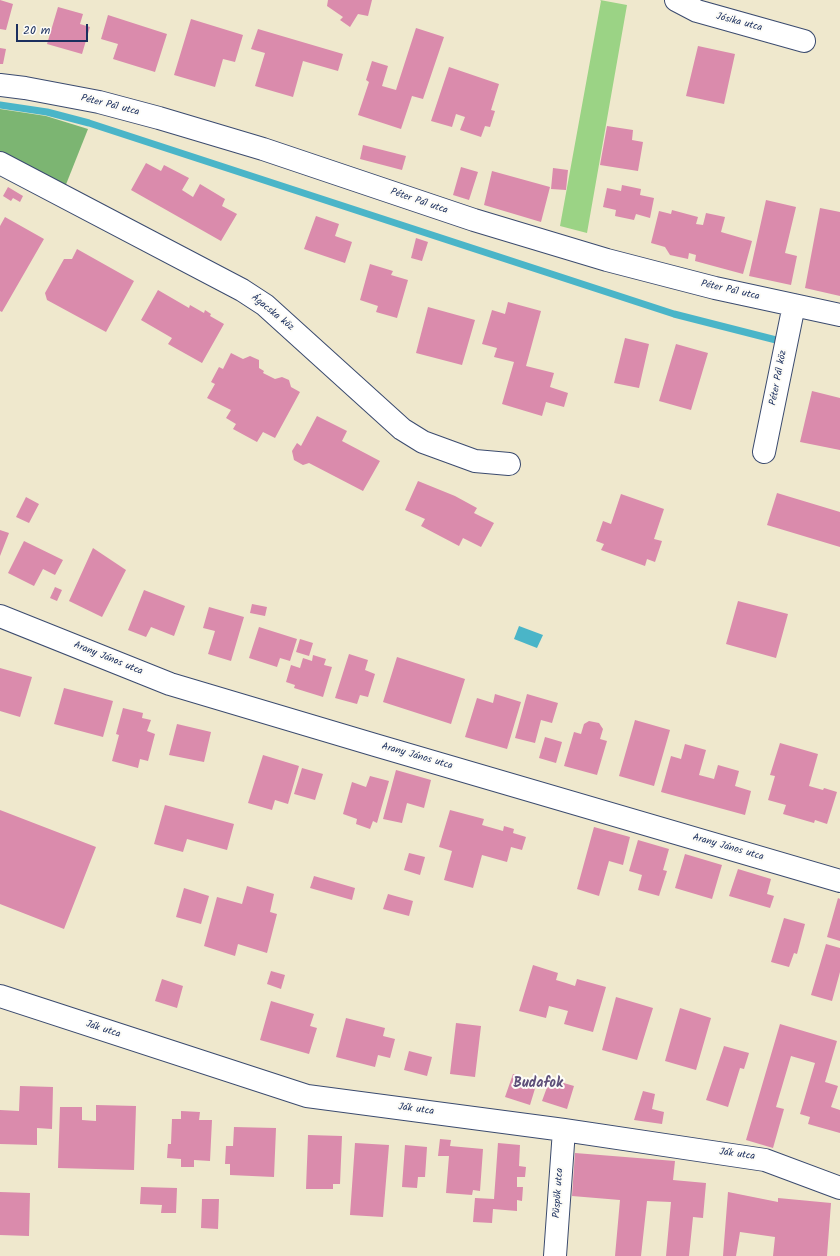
<!DOCTYPE html>
<html>
<head>
<meta charset="utf-8">
<style>
	body { margin:0 }
	#map { position:relative; width:840px; height:1256px; overflow:hidden; background:#efe8cd; font-family:Kalam,sans-serif }
	canvas { display:block }
	.scale { position:absolute; left:16px; top:24px; width:72px; height:18px; box-sizing:border-box; border:2px solid #1b2f5e; border-top:0; padding-left:5px; font-size:12px; line-height:14px; white-space:nowrap; color:#1b2f5e; -webkit-text-stroke:3px #fdfcf7; paint-order:stroke }
</style>
</head>
<body>
<div id="map">
<canvas width="840" height="1256"></canvas>
<div class="scale">20 m</div>
</div>
<script>
const ctx = document.querySelector('canvas').getContext('2d');
ctx.lineJoin = 'round';
function fillPath(path, color) {
  ctx.fillStyle = color;
  ctx.fill(path, 'evenodd');
}
function toPath(rows) {
  const path = new Path2D();
  for (const r of rows) {
    path.moveTo(r[0], r[1]);
    for (let i = 2; i < r.length; i += 2) path.lineTo(r[i], r[i + 1]);
  }
  return path;
}
function stroke(path, color, width, dash) {
  ctx.strokeStyle = color;
  ctx.lineWidth = width;
  ctx.lineCap = dash ? 'butt' : 'round';
  ctx.setLineDash(dash || []);
  ctx.stroke(path);
}
function label(font, color, halo, rows, align = 'center') {
  ctx.font = font + ' Kalam,sans-serif';
  ctx.lineWidth = 4;
  ctx.setLineDash([]);
  ctx.textBaseline = 'middle';
  ctx.strokeStyle = halo;
  ctx.fillStyle = color;
  for (const [text, x, y, turn = 0] of rows) {
    ctx.save();
    ctx.translate(x, y);
    ctx.rotate((+turn || 0) * Math.PI / 180);
    ctx.textAlign = isNaN(turn) ? turn : align;
    if (halo) ctx.strokeText(text, 0, 0);
    ctx.fillText(text, 0, 0);
    ctx.restore();
  }
}
fillPath(toPath([
	[600,0,627,5,587,233,560,226,601,1]
]), '#9bd385');
fillPath(toPath([
	[0,109,46,116,88,129,65,187,0,152]
]), '#7cb572');
fillPath(toPath([
	[519,626,543,635,537,648,514,639]
]), '#4ab5c8');
stroke(toPath([
	[0,105,47,112,89,123,674,314,780,341]
]), '#4ab5c8', 7);
fillPath(toPath([
	[0,0,13,4,6,30,0,29],
	[328,0,372,0,368,16,358,14,350,27,340,20,343,17,327,6],
	[58,7,83,14,80,24,90,27,82,54,47,44],
	[108,15,167,34,155,72,113,59,118,44,101,39],
	[191,19,243,35,235,62,223,59,215,87,174,75],
	[416,28,444,37,423,99,412,96,401,129,358,115,369,82,366,80,372,61,388,66,382,86,396,90],
	[258,29,343,54,338,71,303,61,293,97,255,86,265,53,251,49],
	[698,46,735,54,724,104,686,96],
	[0,48,6,49,3,64,0,64],
	[449,67,499,84,491,110,495,111,490,127,485,126,481,137,460,130,465,117,456,114,452,127,431,121],
	[607,126,633,130,632,140,643,142,638,171,600,165],
	[363,145,406,156,402,170,360,159],
	[146,163,161,171,164,165,189,178,182,190,193,197,200,184,225,199,222,206,237,214,221,241,131,190],
	[461,167,478,172,469,200,453,195],
	[553,168,568,170,566,190,551,189],
	[492,171,550,187,541,222,484,205],
	[622,185,641,189,640,195,654,198,650,218,636,214,634,220,615,216,616,210,603,207,607,188,621,191],
	[8,187,23,196,20,202,13,198,11,201,3,196],
	[766,200,796,207,785,253,797,256,791,285,749,276],
	[820,208,840,212,840,296,805,288],
	[672,210,698,217,696,224,703,225,706,213,725,217,721,232,752,241,743,274,695,261,696,255,689,253,688,259,670,255,665,247,651,243,659,211,671,214],
	[316,216,339,224,335,236,352,242,345,263,304,249],
	[5,217,44,239,2,312,0,311,0,226],
	[416,238,428,242,422,261,411,258],
	[77,249,134,281,106,332,47,300,45,293,64,259,72,259],
	[370,264,393,271,391,275,408,280,397,318,376,312,378,306,360,300],
	[158,290,189,308,190,305,204,313,205,310,211,314,210,316,224,324,202,363,168,344,172,338,141,320],
	[508,302,541,311,526,366,554,373,550,387,568,393,564,407,546,402,542,416,502,404,514,362,494,357,497,348,482,344,492,310,505,314],
	[428,307,475,320,462,365,416,353],
	[625,338,649,344,639,388,614,383],
	[676,344,708,353,691,410,659,401],
	[231,353,243,359,250,356,259,360,259,368,264,371,263,373,275,379,282,377,289,380,291,387,300,392,275,438,263,432,257,442,233,429,236,424,226,418,231,410,207,398,215,384,211,382,219,367,223,369],
	[812,391,840,398,840,450,800,442],
	[317,416,347,431,342,441,380,461,363,491,309,463,303,465,294,460,292,451,297,443,301,446],
	[418,481,455,496,477,508,474,513,494,523,481,547,463,538,459,546,421,526,425,519,405,510],
	[777,493,840,512,840,547,767,525],
	[621,494,664,509,654,539,662,541,655,562,647,559,645,566,601,550,604,544,596,541,603,521,611,524],
	[26,497,39,504,29,523,16,517],
	[0,530,9,533,0,556],
	[24,541,63,560,55,575,43,569,34,586,8,573],
	[93,548,126,570,102,617,69,601],
	[55,587,62,590,57,601,50,598],
	[144,590,185,606,174,636,151,627,146,637,128,630],
	[738,601,788,614,776,658,726,644],
	[252,604,267,607,265,616,250,613],
	[209,607,244,617,231,661,208,654,215,631,203,628],
	[259,627,297,639,290,661,280,658,277,667,249,658],
	[300,639,313,643,309,656,296,652],
	[349,654,368,660,365,670,375,674,368,697,360,695,357,704,335,698],
	[313,655,326,659,324,665,332,667,323,697,294,688,295,685,286,682,291,665,300,668,303,658,312,661],
	[397,657,465,679,451,724,383,702],
	[0,668,32,677,20,717,0,711],
	[64,688,113,701,103,737,54,724],
	[495,694,521,702,507,749,465,737,477,698,493,703],
	[527,694,558,703,552,723,541,720,535,743,515,738],
	[123,708,143,713,142,718,151,720,147,731,155,734,148,761,140,759,138,768,112,761,119,735,116,734],
	[635,720,670,730,654,786,619,776],
	[589,721,599,723,603,729,600,739,607,741,597,775,564,766,574,732,581,734,584,724],
	[177,724,211,732,204,762,169,755],
	[545,737,562,742,556,763,539,758],
	[780,743,818,754,809,786,823,790,824,788,837,792,827,824,815,820,814,823,783,814,786,805,768,800,775,776,770,775],
	[685,744,706,750,699,775,714,779,718,765,739,771,735,786,751,791,745,815,661,792,671,756,681,759],
	[263,755,299,766,288,804,275,800,272,810,248,803],
	[302,768,323,774,315,800,294,794],
	[396,770,431,780,424,808,407,803,402,823,383,819],
	[370,776,389,781,377,823,373,821,370,829,356,824,357,819,343,814,352,782,366,787],
	[165,805,234,824,227,850,187,839,183,852,154,844],
	[0,810,96,847,64,929,0,904],
	[450,810,484,819,482,825,503,831,504,826,514,829,513,833,526,837,522,850,511,847,507,862,482,855,473,888,444,880,452,851,439,847],
	[594,827,630,837,623,865,609,861,599,896,577,889],
	[638,840,669,849,663,870,667,871,659,896,638,890,642,875,629,871],
	[409,853,425,857,420,875,404,870],
	[685,854,722,865,712,899,675,888],
	[738,869,771,879,767,894,774,896,770,908,729,896],
	[314,876,355,888,352,900,310,888],
	[247,886,274,894,270,912,277,914,267,953,238,944,235,956,204,946,217,897,242,904],
	[184,888,209,896,201,924,176,917],
	[388,894,413,901,409,916,383,909],
	[838,898,840,899,840,941,827,937],
	[784,918,805,924,797,954,794,953,789,967,771,962],
	[826,944,840,948,840,972,832,1001,811,995],
	[533,965,558,973,556,980,566,983,575,986,577,979,606,987,593,1032,564,1024,568,1011,549,1006,546,1018,519,1011],
	[271,971,285,975,281,989,267,984],
	[162,979,183,986,177,1008,155,1001],
	[616,997,653,1008,637,1060,602,1050],
	[271,1001,314,1014,310,1026,317,1028,309,1054,260,1040],
	[680,1008,711,1018,696,1070,665,1061],
	[346,1018,385,1028,383,1036,395,1039,390,1058,378,1055,375,1067,336,1057],
	[456,1023,481,1026,475,1077,450,1074],
	[780,1024,837,1041,825,1082,838,1086,831,1107,840,1110,840,1133,808,1124,810,1117,800,1114,815,1063,791,1056,776,1107,784,1109,773,1148,746,1140],
	[724,1046,749,1053,744,1069,740,1068,728,1107,706,1100],
	[409,1051,432,1057,427,1076,404,1070],
	[513,1074,537,1082,530,1105,505,1097],
	[550,1079,574,1086,567,1109,542,1101],
	[20,1086,53,1087,52,1129,37,1128,37,1145,0,1144,0,1110,19,1111],
	[643,1091,655,1094,652,1109,664,1112,662,1124,634,1120],
	[96,1105,136,1106,134,1170,58,1168,60,1107,82,1107,82,1120,96,1121],
	[181,1111,200,1112,199,1120,212,1120,210,1161,194,1160,194,1167,181,1167,181,1159,167,1158,168,1144,171,1144,172,1119,181,1119],
	[234,1127,276,1128,274,1177,230,1175,230,1164,225,1164,226,1146,233,1146],
	[308,1135,342,1136,340,1184,333,1184,333,1189,306,1189],
	[440,1139,451,1140,450,1146,483,1149,480,1191,473,1190,472,1195,446,1193,449,1156,438,1156],
	[355,1143,389,1145,383,1217,350,1215],
	[498,1143,520,1145,519,1166,526,1167,525,1177,517,1177,517,1187,523,1187,522,1201,517,1200,517,1211,493,1209,492,1223,473,1222,475,1198,494,1199],
	[405,1145,427,1147,425,1177,418,1177,417,1188,402,1187],
	[575,1153,675,1161,673,1180,706,1183,703,1218,693,1217,689,1256,666,1256,671,1202,647,1201,641,1256,615,1256,620,1200,572,1196],
	[141,1187,177,1188,176,1213,161,1213,162,1205,140,1204],
	[0,1192,30,1193,29,1236,0,1235],
	[728,1192,778,1202,778,1198,831,1203,827,1256,773,1256,775,1237,740,1232,736,1256,723,1256],
	[202,1199,219,1199,218,1229,201,1228]
]), '#da8bac');
const minor = toPath([
	[676,0,697,11,804,41],
	[0,85,25,88,99,102,159,118,263,149,474,220,607,260,715,288,840,315],
	[0,163,242,290,265,305,402,429,423,442,475,461,509,464],
	[764,452,794,305],
	[0,616,170,684,375,745,840,881],
	[0,996,307,1096,564,1130,765,1160,840,1188],
	[555,1256,564,1130]
]);
stroke(minor, '#3b4b6f', 24);
stroke(minor, '#fff', 22);
label('10px', '#1b2f5e', '#fdfcf7', [
	["Jósika utca",739,23,15],
	["Péter Pál utca",110,106,14],
	["Péter Pál utca",419,202,19],
	["Péter Pál utca",730,291,13],
	["Ágacska köz",272,313,39],
	["Péter Pál köz",779,378,-79],
	["Arany János utca",108,659,22],
	["Arany János utca",417,757,16],
	["Arany János utca",728,848,16],
	["Ják utca",103,1030,18],
	["Ják utca",416,1110,8],
	["Ják utca",737,1155,8],
	["Püspök utca",559,1193,-86]
]);
label('bold 14px', '#5e4f79', '#fdfcf7', [
	["Budafok",538,1085]
]);
</script>
</body>
</html>
